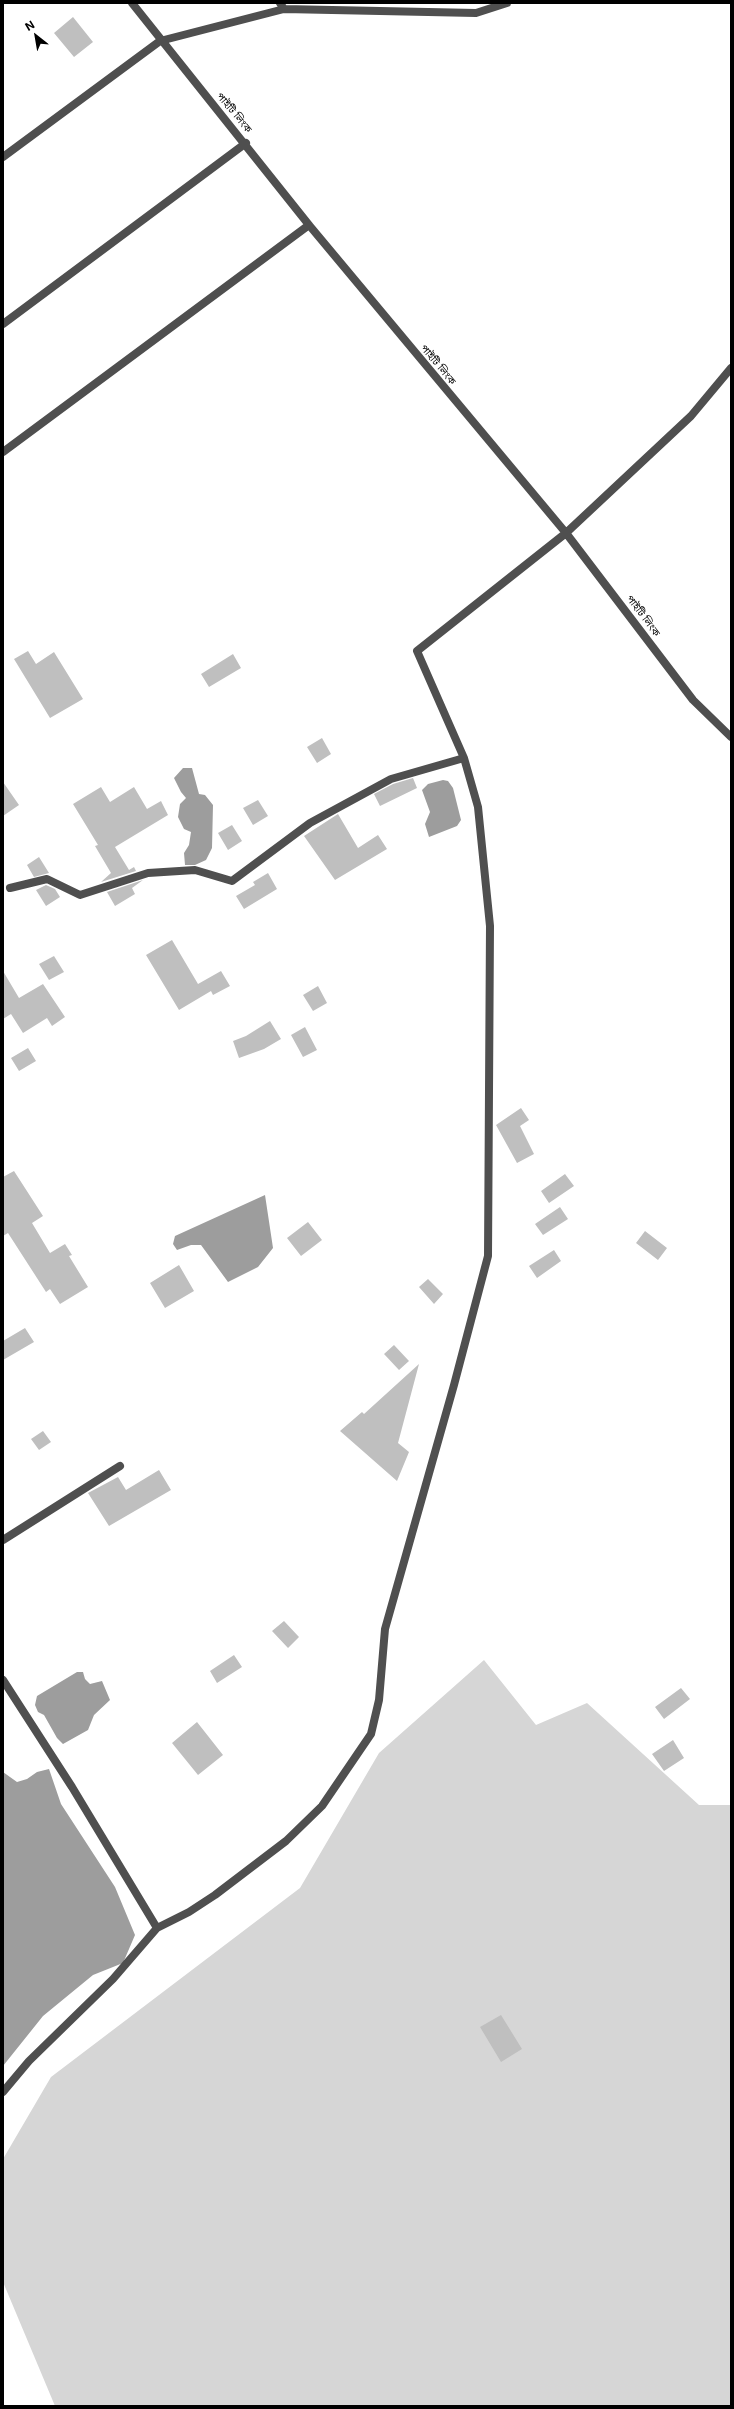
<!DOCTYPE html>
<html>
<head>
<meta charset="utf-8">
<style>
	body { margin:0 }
	#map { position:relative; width:734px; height:2409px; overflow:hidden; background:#fff; font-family:Inter,sans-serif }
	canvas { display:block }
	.frame { position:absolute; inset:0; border:4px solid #000; pointer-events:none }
	.north { position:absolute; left:16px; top:16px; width:40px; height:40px; -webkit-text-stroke:3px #fff; paint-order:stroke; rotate:329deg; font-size:11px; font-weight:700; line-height:16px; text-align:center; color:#000 }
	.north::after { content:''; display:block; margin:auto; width:14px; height:18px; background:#000; clip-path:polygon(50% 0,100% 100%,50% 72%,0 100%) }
</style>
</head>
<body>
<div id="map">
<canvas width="734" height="2409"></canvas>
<div class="frame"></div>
<div class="north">N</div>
</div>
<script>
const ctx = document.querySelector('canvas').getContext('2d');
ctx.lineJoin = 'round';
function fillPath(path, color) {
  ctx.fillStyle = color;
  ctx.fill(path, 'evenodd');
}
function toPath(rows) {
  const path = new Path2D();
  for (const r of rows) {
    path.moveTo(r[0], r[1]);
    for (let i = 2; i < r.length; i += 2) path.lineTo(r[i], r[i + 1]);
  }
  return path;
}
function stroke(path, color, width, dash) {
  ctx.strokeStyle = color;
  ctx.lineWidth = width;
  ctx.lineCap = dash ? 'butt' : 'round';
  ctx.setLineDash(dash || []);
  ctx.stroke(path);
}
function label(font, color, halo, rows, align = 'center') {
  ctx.font = font + ' Inter,"Noto Sans Bengali",sans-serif';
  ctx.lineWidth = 3;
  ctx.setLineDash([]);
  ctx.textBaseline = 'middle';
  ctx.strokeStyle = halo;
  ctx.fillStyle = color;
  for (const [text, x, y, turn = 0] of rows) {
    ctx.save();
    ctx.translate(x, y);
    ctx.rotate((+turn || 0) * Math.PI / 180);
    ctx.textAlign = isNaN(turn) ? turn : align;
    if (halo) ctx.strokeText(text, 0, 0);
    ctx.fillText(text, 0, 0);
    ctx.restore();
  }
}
fillPath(toPath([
	[484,1660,536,1725,587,1703,699,1805,731,1805,731,2406,55,2406,3,2282,3,2159,51,2077,300,1888,379,1753]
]), '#d6d6d6');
fillPath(toPath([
	[183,768,192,768,199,794,205,795,213,805,212,848,206,860,195,865,185,865,184,853,189,845,191,832,184,829,178,817,180,804,186,798,181,792,174,778],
	[443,780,448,781,453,788,461,820,457,826,429,837,425,824,430,812,422,790,428,784],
	[265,1195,273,1248,258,1267,228,1282,201,1245,191,1245,177,1250,173,1244,175,1236],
	[77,1672,83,1672,85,1679,90,1684,102,1681,110,1700,94,1715,88,1730,63,1744,57,1738,44,1715,38,1712,35,1705,37,1696],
	[49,1769,61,1804,115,1887,135,1935,123,1963,93,1975,43,2016,3,2066,3,1772,17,1782,27,1779,37,1772]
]), '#9d9d9d');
fillPath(toPath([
	[73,17,93,42,74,57,54,33],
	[28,651,36,664,54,652,83,699,50,718,14,659],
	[233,654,241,668,209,687,201,674],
	[322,738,331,754,317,763,307,747],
	[413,778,417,788,380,806,374,794,393,784],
	[3,782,19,805,3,816],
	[101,787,110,802,134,787,147,809,161,801,168,815,115,847,129,870,134,867,136,871,101,882,111,873,95,846,98,845,73,804],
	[258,800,268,816,253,825,243,808],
	[338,814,358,848,378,835,387,849,335,880,304,836],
	[232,825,242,841,228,850,218,833],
	[39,857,49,873,34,877,27,865],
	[268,873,277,889,244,909,236,896,255,885,253,882],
	[143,880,132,888,135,894,115,906,107,892],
	[46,885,55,889,60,897,46,906,36,890],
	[172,940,198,984,221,971,230,986,213,995,211,991,179,1010,146,955],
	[54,956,64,972,49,980,39,964],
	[3,971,19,998,43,984,65,1017,52,1026,47,1018,23,1033,11,1014,3,1019],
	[318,986,327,1003,313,1011,303,995],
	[270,1021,281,1039,264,1049,239,1058,233,1041,246,1036],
	[305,1027,317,1050,303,1057,291,1035],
	[28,1048,36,1061,19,1071,11,1058],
	[521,1108,529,1120,520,1126,534,1154,517,1163,496,1125],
	[14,1171,43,1216,32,1223,50,1253,65,1244,72,1255,69,1256,88,1287,60,1304,50,1289,46,1292,8,1233,3,1236,3,1177],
	[565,1174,574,1186,549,1203,541,1191],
	[560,1207,568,1219,543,1235,535,1224],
	[308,1222,322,1240,301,1256,287,1238],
	[645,1231,667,1248,658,1260,636,1243],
	[554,1250,561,1261,537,1278,529,1266],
	[179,1265,194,1291,165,1308,150,1283],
	[428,1279,443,1294,434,1304,419,1287],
	[25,1328,34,1342,3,1360,3,1341],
	[394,1345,409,1361,399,1370,384,1354],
	[419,1364,398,1443,409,1452,397,1481,340,1431,362,1412,364,1414],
	[43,1431,51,1442,39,1450,31,1439],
	[159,1470,171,1490,109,1526,88,1493,118,1477,126,1490],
	[284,1621,299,1637,288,1648,272,1631],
	[234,1655,242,1667,217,1683,210,1671],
	[681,1688,690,1699,664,1719,655,1707],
	[197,1722,223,1755,198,1775,172,1743],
	[673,1740,684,1758,664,1771,652,1754],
	[501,2015,522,2049,501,2062,480,2027]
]), '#bfbfbf');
stroke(toPath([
	[132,3,309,225,566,533,693,700,731,737],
	[280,3,284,9,476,13,507,3],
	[3,157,160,41,284,9],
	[3,324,246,143],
	[3,452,309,225],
	[10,888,47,879,80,895,148,873,195,870,232,881,310,823,391,779,464,758],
	[3,1540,120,1466],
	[3,1680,72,1787,157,1928],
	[3,2092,29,2061,113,1979,157,1928,189,1912,215,1895,286,1841,322,1806,371,1734,379,1700,385,1629,454,1385,488,1256,490,926,478,807,464,758,417,651,566,533,691,416,731,368]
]), '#4f4f4f', 8);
label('10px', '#000', '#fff', [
	["পাইটি লিংক",234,113,50],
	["পাইটি লিংক",438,365,50],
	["পাইটি লিংক",643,616,53]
]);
</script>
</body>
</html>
